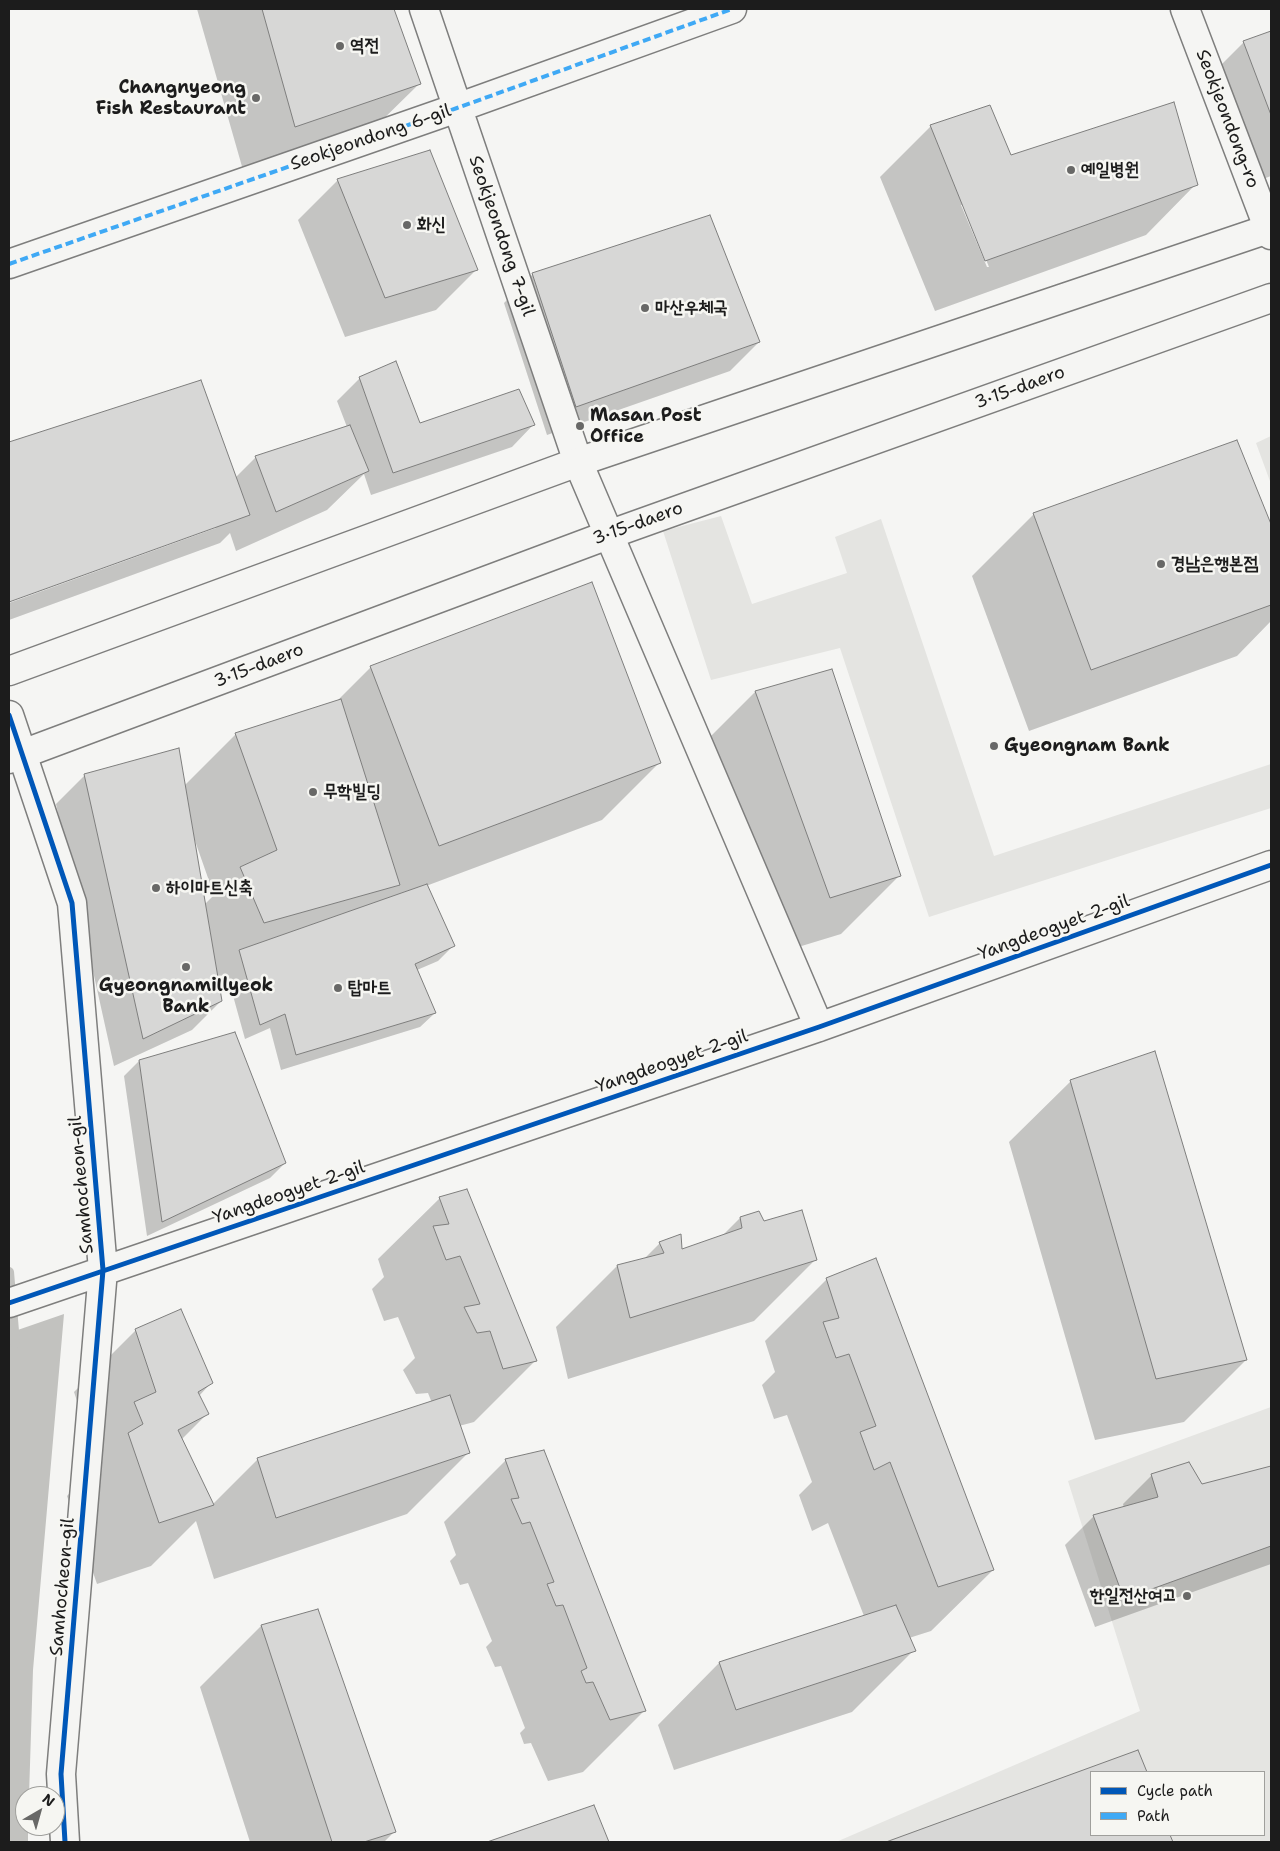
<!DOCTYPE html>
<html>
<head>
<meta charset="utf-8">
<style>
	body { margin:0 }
	#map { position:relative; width:1280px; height:1851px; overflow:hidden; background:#f5f5f3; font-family:"Shantell Sans",sans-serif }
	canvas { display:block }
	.frame { position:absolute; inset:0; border:10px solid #1c1c1c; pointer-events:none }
	.legend { position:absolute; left:1090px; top:1771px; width:175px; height:65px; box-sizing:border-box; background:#f6f6f2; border:1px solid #9f9f9c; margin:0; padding:6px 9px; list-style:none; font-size:15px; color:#1c1c1c }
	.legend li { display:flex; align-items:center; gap:10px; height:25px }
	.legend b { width:25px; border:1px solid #9f9f9c }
	.north { position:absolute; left:15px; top:1786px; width:50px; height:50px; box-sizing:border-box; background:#f6f6f2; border:1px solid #9f9f9c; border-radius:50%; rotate:38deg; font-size:14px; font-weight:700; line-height:20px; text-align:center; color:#1c1c1c }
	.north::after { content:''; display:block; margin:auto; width:18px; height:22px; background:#686867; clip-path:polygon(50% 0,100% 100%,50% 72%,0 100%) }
</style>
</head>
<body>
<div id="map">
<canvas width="1280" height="1851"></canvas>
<div class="frame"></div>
<ul class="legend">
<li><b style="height:6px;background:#0057b8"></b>Cycle path</li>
<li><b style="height:6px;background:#3fa9f5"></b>Path</li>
</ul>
<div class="north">N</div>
</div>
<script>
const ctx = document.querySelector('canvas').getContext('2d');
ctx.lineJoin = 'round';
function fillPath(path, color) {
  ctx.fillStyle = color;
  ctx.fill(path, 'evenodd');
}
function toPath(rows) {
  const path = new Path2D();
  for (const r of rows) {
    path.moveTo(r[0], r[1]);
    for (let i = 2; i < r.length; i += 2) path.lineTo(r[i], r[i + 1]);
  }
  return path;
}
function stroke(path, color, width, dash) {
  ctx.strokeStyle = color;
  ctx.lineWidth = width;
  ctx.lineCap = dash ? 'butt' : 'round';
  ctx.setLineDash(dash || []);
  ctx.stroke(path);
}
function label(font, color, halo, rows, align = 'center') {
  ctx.font = font + ' "Shantell Sans","Poor Story",sans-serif';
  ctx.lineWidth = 5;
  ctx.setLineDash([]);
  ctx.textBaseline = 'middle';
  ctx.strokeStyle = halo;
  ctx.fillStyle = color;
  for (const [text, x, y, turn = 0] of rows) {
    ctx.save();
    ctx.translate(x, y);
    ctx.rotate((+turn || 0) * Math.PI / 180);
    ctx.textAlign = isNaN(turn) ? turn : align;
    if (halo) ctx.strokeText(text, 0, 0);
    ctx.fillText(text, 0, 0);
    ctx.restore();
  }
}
fillPath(toPath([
	[1271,1407,1271,1842,836,1842,1140,1711,1068,1481],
	[1091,1772,1264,1772,1264,1835,1091,1835]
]), '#e5e5e2');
fillPath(toPath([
	[1271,436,1271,484,1256,443],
	[721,516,752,604,847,573,835,537,881,519,994,856,1271,764,1271,808,929,917,840,648,711,680,663,531]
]), '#e4e4e1');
fillPath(toPath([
	[64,1314,33,1670,29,1796,25,1796,25,1826,28,1826,28,1842,9,1842,9,1333]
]), '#c2c2bf');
fillPath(toPath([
	[197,9,393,9,419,84,368,134,245,177],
	[1271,32,1271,176,1244,186,1204,82,1244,42],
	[931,126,1010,157,1196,184,1146,235,935,311,880,177],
	[961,205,964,205,989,267,987,267],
	[338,180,476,270,436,310,345,337,298,220],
	[533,274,759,342,730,371,547,435,504,303],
	[395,363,419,425,534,424,512,447,371,495,364,474,327,510,236,551,230,533,220,543,9,620,9,603,216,528,216,526,9,601,9,443,200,382,235,478,256,457,347,427,337,401,359,379],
	[1237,442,1271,527,1271,621,1237,656,1029,731,972,576,1033,515],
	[371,667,660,762,602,820,426,886,453,946,438,961,417,970,435,1013,420,1027,281,1070,270,1028,245,1039,227,974,217,977,221,1001,192,1030,114,1066,56,804,85,775,184,786,236,734,337,701],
	[194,838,214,895,204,905,193,839],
	[831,671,899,876,841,934,772,955,697,750,755,692],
	[139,1061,285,1163,270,1178,147,1236,124,1076],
	[1071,1081,1246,1360,1184,1422,1095,1440,1009,1142],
	[440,1198,536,1360,474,1422,459,1426,469,1452,407,1514,214,1579,196,1521,151,1566,97,1584,67,1496,80,1482,73,1464,92,1446,74,1392,136,1330,211,1383,199,1396,208,1413,181,1440,212,1505,257,1460,432,1403,428,1393,416,1394,403,1370,415,1358,398,1317,384,1321,372,1289,384,1277,378,1259],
	[740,1218,763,1223,816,1259,754,1321,568,1379,556,1327,617,1266,644,1259,660,1243,681,1250,722,1236],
	[827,1279,993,1570,931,1631,909,1638,914,1650,852,1712,674,1770,658,1725,719,1663,864,1616,828,1523,812,1531,799,1495,812,1482,787,1415,774,1419,762,1385,775,1372,765,1341],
	[506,1460,645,1710,583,1772,548,1781,531,1743,524,1744,520,1733,525,1728,501,1666,495,1667,486,1647,492,1641,468,1583,460,1585,450,1561,456,1555,444,1522],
	[1271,1467,1271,1564,1095,1627,1065,1545,1094,1516,1124,1508,1123,1504,1152,1475,1202,1486],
	[261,1626,394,1832,384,1842,250,1842,200,1687],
	[1137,1752,1145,1772,1091,1772,1091,1835,1169,1835,1172,1842,890,1842],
	[593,1806,608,1842,491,1842]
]), '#0003');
stroke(toPath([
	[9,1272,15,1343]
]), '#c2c2bf', 10);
const building = toPath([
	[262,9,394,9,421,84,295,127,262,9],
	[1271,31,1271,115,1243,41,1271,31],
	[1174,102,1198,185,985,261,930,125,990,105,1011,155,1174,102],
	[430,150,478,270,385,298,337,179,430,150],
	[710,215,760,342,576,407,532,273,710,215],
	[396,361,420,423,519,389,535,425,393,473,359,377,396,361],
	[201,380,250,515,9,602,9,442,201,380],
	[350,425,369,471,276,512,255,456,350,425],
	[1237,440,1271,524,1271,605,1091,670,1033,513,1237,440],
	[592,582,661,763,439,846,370,666,592,582],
	[832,669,901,876,830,898,755,691,832,669],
	[341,699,400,885,264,923,240,867,277,850,235,733,341,699],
	[179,748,222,1001,143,1039,84,774,179,748],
	[427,884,455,946,415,964,436,1013,296,1055,285,1014,260,1025,239,950,427,884],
	[235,1032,286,1163,162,1222,139,1060,235,1032],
	[1155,1051,1247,1360,1156,1379,1070,1080,1155,1051],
	[467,1189,537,1361,503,1369,490,1331,477,1333,464,1307,480,1304,460,1256,446,1260,433,1226,449,1224,439,1197,467,1189],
	[802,1210,817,1260,630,1318,617,1265,664,1253,659,1242,681,1234,682,1249,742,1228,740,1217,759,1211,764,1221,802,1210],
	[876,1258,994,1570,938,1587,890,1462,874,1470,860,1432,876,1426,849,1354,836,1358,823,1322,839,1318,826,1278,876,1258],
	[181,1309,213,1383,198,1392,209,1414,178,1430,214,1505,159,1523,128,1433,143,1424,134,1402,156,1392,135,1329,181,1309],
	[450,1395,470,1453,276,1518,257,1458,450,1395],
	[544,1450,646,1711,610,1720,593,1682,586,1683,581,1671,587,1668,563,1605,556,1606,547,1584,554,1582,530,1522,522,1524,511,1499,519,1498,505,1459,544,1450],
	[1189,1462,1202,1484,1271,1466,1271,1546,1124,1599,1093,1515,1158,1497,1151,1474,1189,1462],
	[896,1605,916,1651,736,1710,719,1662,896,1605],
	[318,1609,396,1832,364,1842,332,1842,261,1625,318,1609],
	[1138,1750,1147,1772,1091,1772,1091,1835,1170,1835,1173,1842,886,1842,1138,1750],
	[594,1805,609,1842,487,1842,594,1805]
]);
fillPath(building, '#d7d7d6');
stroke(building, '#7e7e7d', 1);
const minor = toPath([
	[424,9,578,462,819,1027],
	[1185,9,1271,235],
	[9,264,457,108,732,9],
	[9,715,72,903,103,1270,61,1774,65,1842],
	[9,1303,819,1027,1271,865]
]);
const major = toPath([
	[9,671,578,462,1271,228],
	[9,759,608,535,1271,298]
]);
stroke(minor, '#7e7e7d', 31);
stroke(major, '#7e7e7d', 31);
stroke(minor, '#f5f5f3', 28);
stroke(major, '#f5f5f3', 28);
stroke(toPath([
	[9,264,457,108,732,9]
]), '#3fa9f5', 4, [8, 4]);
stroke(toPath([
	[9,715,72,903,103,1270,61,1774,65,1842],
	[9,1303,819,1027,1271,865]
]), '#0057b8', 5);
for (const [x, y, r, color] of [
	[340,46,5,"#686867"],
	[256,98,5,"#686867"],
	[1071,170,5,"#686867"],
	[407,225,5,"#686867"],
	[645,308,5,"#686867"],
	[580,426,5,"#686867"],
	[1161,564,5,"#686867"],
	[994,746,5,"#686867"],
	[313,792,5,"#686867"],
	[156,888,5,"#686867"],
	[186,967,5,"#686867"],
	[338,988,5,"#686867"],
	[1187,1596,5,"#686867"]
]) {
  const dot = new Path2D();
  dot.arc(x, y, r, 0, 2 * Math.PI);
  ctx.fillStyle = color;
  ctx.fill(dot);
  stroke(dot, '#f6f6f2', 2);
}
label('bold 18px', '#1c1c1c', '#f6f6f2', [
	["역전",350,46],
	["Changnyeong",246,88,"right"],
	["Fish Restaurant",246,109,"right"],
	["예일병원",1081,170],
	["화신",417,225],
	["마산우체국",655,308],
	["Masan Post",590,416],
	["Office",590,437],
	["경남은행본점",1171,564],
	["Gyeongnam Bank",1004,746],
	["무학빌딩",323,792],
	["하이마트신축",166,888],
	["Gyeongnamillyeok",186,986,"center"],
	["Bank",186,1007,"center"],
	["탑마트",348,988],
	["한일전산여고",1177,1596,"right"]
], 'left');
label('18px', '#1c1c1c', '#f6f6f2', [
	["Seokjeondong-ro",1227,119,69],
	["Seokjeondong 6-gil",371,138,-19],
	["Seokjeondong 7-gil",501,236,71],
	["3·15-daero",1020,388,-20],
	["3·15-daero",638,524,-20],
	["3·15-daero",259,666,-21],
	["Yangdeogyet 2-gil",1054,928,-20],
	["Yangdeogyet 2-gil",672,1062,-19],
	["Samhocheon-gil",82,1185,-95],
	["Yangdeogyet 2-gil",289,1193,-19],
	["Samhocheon-gil",63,1587,-85]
]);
</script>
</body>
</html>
